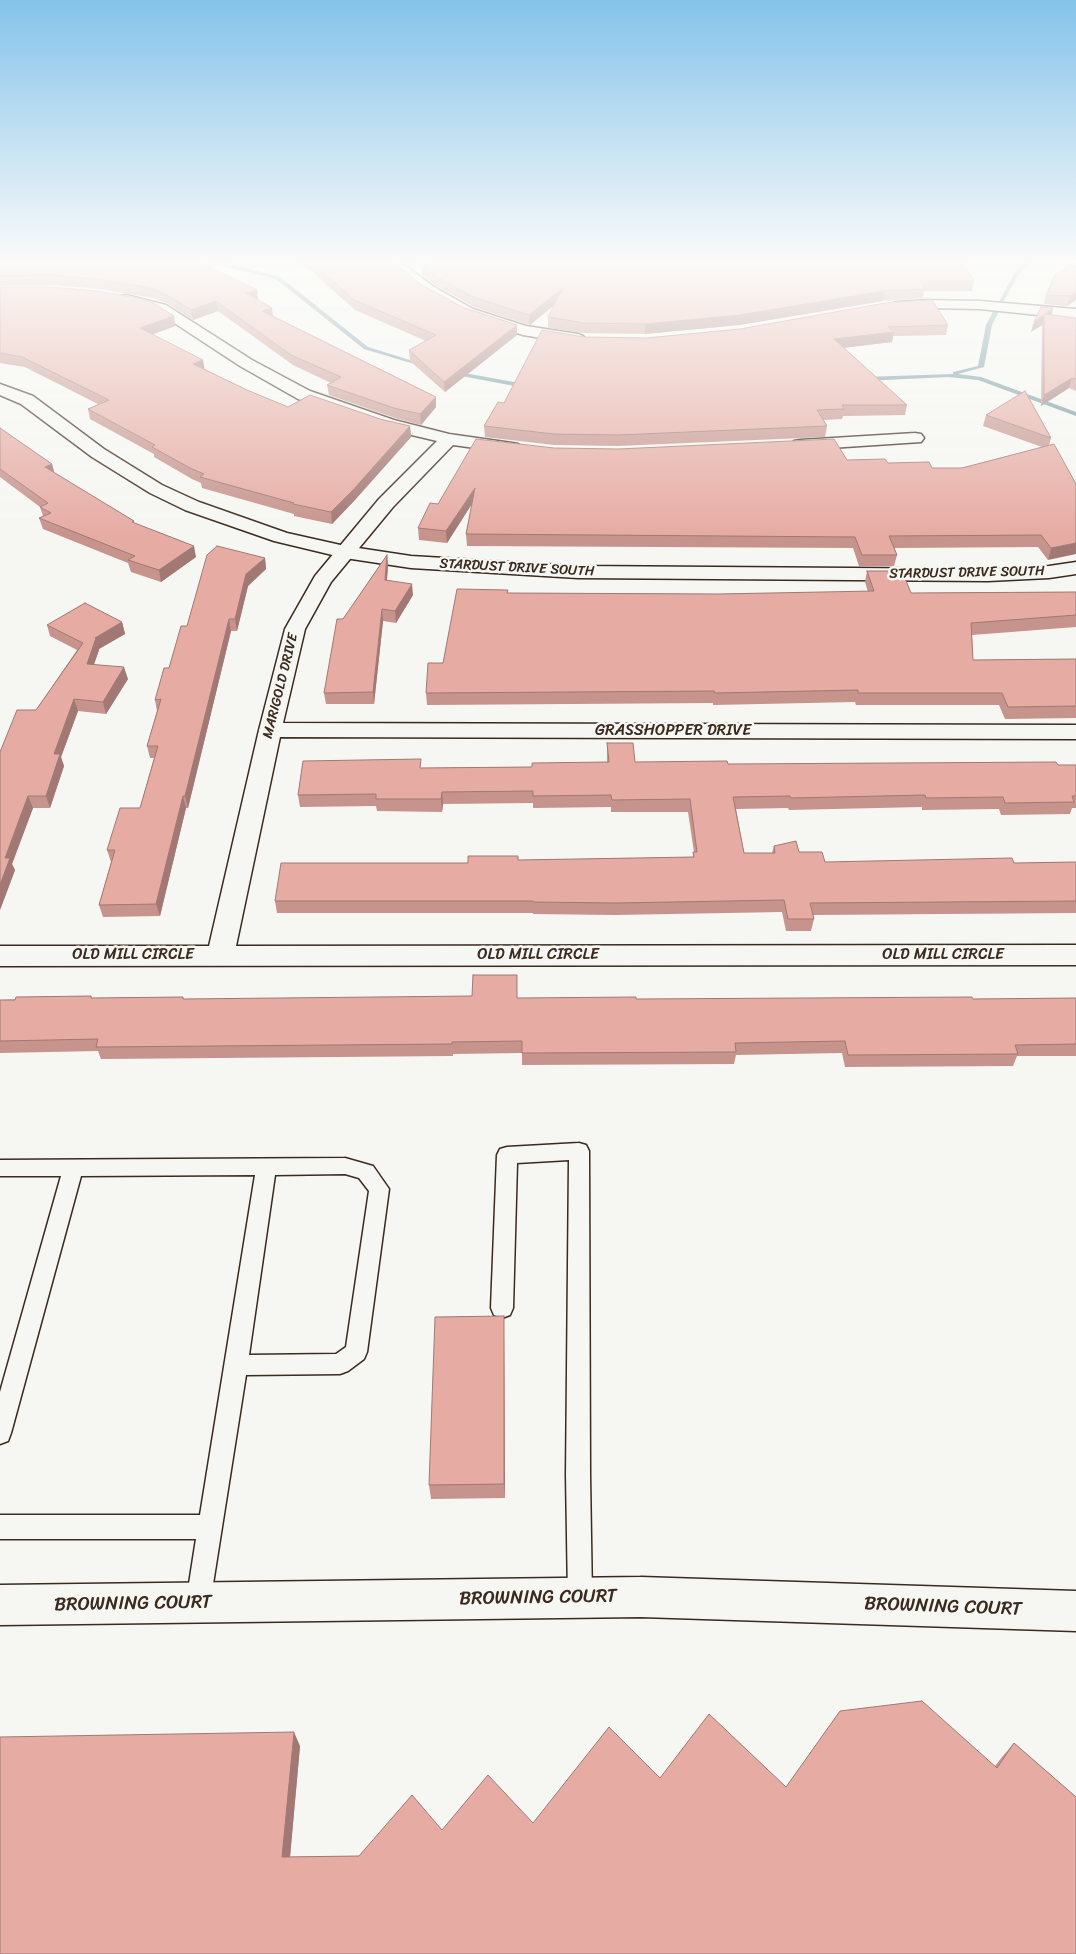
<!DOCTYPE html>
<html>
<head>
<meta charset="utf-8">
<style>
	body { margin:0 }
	canvas { display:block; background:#f6f6f2 }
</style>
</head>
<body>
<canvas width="1076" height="1954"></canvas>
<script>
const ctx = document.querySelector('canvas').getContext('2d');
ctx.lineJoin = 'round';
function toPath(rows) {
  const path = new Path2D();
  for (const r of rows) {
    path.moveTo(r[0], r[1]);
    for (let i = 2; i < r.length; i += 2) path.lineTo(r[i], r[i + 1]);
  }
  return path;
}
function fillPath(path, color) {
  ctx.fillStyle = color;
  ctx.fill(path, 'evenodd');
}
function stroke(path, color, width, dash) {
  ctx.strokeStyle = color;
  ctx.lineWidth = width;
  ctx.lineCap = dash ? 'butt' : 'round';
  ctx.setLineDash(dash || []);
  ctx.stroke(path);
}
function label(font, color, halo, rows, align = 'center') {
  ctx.font = font + ' Sriracha,sans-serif';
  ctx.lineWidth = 5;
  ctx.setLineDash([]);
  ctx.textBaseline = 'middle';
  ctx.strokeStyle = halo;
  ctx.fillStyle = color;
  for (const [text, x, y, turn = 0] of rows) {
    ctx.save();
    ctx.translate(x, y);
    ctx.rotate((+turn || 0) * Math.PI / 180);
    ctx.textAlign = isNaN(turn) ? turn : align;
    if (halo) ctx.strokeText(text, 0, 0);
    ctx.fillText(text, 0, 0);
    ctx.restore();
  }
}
fillPath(toPath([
	[189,260,218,261,280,277,368,347,426,365,421,366,364,349,276,279,218,265,189,260],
	[1029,260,1035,260,1020,272,1003,302,999,302,1016,270,1029,260],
	[994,310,999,311,992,325,984,367,958,374,981,377,1076,412,1076,416,978,380,948,377,864,381,861,379,864,377,953,374,953,372,978,366,986,325,994,310],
	[453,371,525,384,528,386,525,388,451,374,450,373,453,371]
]), '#6d949b');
const lane = toPath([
	[579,1143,586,1145,589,1151,590,1475,592,1598,589,1607,580,1610,571,1607,568,1598,566,1475,569,1160,517,1163,513,1308,510,1315,502,1318,494,1315,491,1308,497,1155,500,1149,507,1147,579,1143],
	[345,1158,373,1166,389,1189,367,1352,364,1359,348,1371,340,1374,246,1375,210,1603,207,1612,198,1615,189,1612,186,1603,196,1539,0,1539,0,1515,200,1515,255,1175,81,1176,11,1433,8,1441,0,1444,0,1392,61,1176,0,1176,0,1160,345,1158],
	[345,1174,359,1178,369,1191,346,1347,336,1354,249,1355,275,1175,345,1174]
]);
const street = toPath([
	[382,260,398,260,434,287,473,309,526,326,578,334,583,336,586,339,583,342,578,344,523,335,463,315,424,293,382,260],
	[126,295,166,305,252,360,310,391,394,420,449,434,512,443,518,444,521,448,518,452,512,453,453,445,393,507,331,582,305,629,283,723,1076,725,1076,739,280,737,236,946,1076,945,1076,965,0,966,0,946,209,946,259,730,285,629,315,576,379,499,437,441,382,428,298,399,240,366,156,311,121,302,119,299,121,296,126,295],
	[927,300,980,301,1076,309,1076,319,980,309,927,308,898,310,893,309,891,306,893,303,898,302,927,300],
	[915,433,921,434,924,438,921,442,800,450,794,449,791,445,794,441,800,440,915,433],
	[641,1577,1076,1591,1076,1631,641,1617,0,1625,0,1585,641,1577]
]);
const secondary = toPath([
	[0,384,33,396,104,449,162,485,199,502,287,533,345,546,411,556,578,566,988,569,1049,566,1076,562,1076,574,1049,578,988,581,578,578,411,568,345,558,274,541,185,510,150,493,92,457,21,404,0,395,0,384]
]);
stroke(lane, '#3b2a1e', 3);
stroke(street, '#3b2a1e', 3);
stroke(secondary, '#3b2a1e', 3);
fillPath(lane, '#f6f6f2');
fillPath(street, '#f6f6f2');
fillPath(secondary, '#f6f6f2');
fillPath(toPath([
	[0,260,257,290,258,300,273,316,436,397,436,407,421,425,395,418,329,395,327,385,331,383,293,365,218,311,193,320,167,303,153,298,100,289,53,285,0,286],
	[283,260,390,260,422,285,462,307,517,325,517,335,445,392,410,361,409,350,426,341,355,310,307,267],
	[401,260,437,260,409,265],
	[1065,260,1076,260,1076,300,1067,306,1044,304,1046,295,1073,263],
	[422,265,974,281,972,291,924,291,923,298,883,301,739,325,645,334,584,333,548,328,548,317,555,304,530,325,474,307,435,285,422,275],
	[0,287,174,316,175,326,153,334,205,369,247,390,288,407,380,419,410,426,411,437,354,501,332,524,294,516,294,514,202,488,201,483,192,479,154,457,154,454,90,419,88,409,98,404,25,367,0,363],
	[1053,308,1051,315,1076,318,1076,391,1069,388,1041,406,1042,325,1031,332,1034,322],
	[948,325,946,335,893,336,892,342,844,348,907,405,905,415,843,416,842,419,823,420,827,426,825,437,618,446,554,445,485,437,484,426,504,403,584,337,646,338,740,329],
	[986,415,1051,438,1049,445,1076,484,1048,560,1038,547,894,548,897,555,894,566,859,566,853,548,467,546,466,534,472,504,447,543,419,540,418,528,438,504,554,448,847,460,888,463,932,468,962,468,1042,447,983,426],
	[0,428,52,464,54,472,134,521,134,523,196,557,161,582,131,572,128,563,43,529,39,518,43,516,40,507,0,477],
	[387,555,388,566,387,580,413,595,396,623,383,621,374,704,326,704,324,693,343,619],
	[265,558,266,569,248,586,237,631,231,631,188,808,186,808,160,916,103,917,99,905,111,862,107,850,140,808,154,758,150,758,147,746,157,711,155,700,187,626],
	[867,571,911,593,1076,592,1076,627,972,635,973,660,1076,659,1076,718,1005,719,999,705,856,705,855,702,713,705,713,703,427,705,426,693,443,663,508,593,718,594,868,592,865,582],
	[122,622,125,634,99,649,99,650,94,664,128,679,106,714,78,711,61,757,64,766,50,808,33,808,12,864,15,870,0,910,36,710,77,650,50,636,47,625],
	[607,743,635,762,728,764,1076,765,1076,808,1072,808,1070,814,1001,815,999,809,922,810,922,807,789,810,788,808,736,809,744,853,772,853,774,846,799,852,825,862,1014,863,1076,862,1076,913,813,915,814,919,811,931,786,931,782,912,615,915,533,914,533,913,277,913,275,901,468,863,518,860,693,857,693,852,694,852,688,812,611,812,611,807,533,808,533,803,443,804,442,812,377,811,376,806,300,807,298,795,422,768,532,767,607,762],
	[91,996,92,998,183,997,183,999,517,998,636,999,973,999,1076,998,1076,1056,1017,1056,1013,1066,845,1067,842,1053,736,1055,734,1064,522,1065,522,1053,453,1054,453,1056,101,1059,98,1051,0,1053,0,1000],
	[504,1332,505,1498,431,1499,429,1485],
	[1014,1743,1076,1797,0,1954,300,1746,290,1857,359,1856,442,1830,533,1823,660,1778,786,1787,995,1766,1002,1757]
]), '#c6948d');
fillPath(toPath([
	[409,260,437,260,409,265],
	[563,288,563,298,530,325,529,315],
	[257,290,258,300,246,293],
	[884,291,883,301,739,325,645,334,645,324],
	[1076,292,1076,300,1067,306,1070,296],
	[216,301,218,311,193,320,191,310],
	[272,308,273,318,262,311],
	[1053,308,1051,318,1045,314],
	[1044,315,1042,325,1031,332,1034,322],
	[174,316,175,326,143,338,140,328],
	[517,325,517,335,445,392,444,382],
	[894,332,892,342,832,349,834,339],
	[203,360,205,371,193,364],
	[1072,378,1069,388,1041,406,1044,395],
	[436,397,436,407,421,425,420,414],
	[410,426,411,437,354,501,332,524,331,512],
	[52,464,55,475,45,467],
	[475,488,475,499,447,543,446,531],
	[1076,543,1076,554,1048,560,1051,548],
	[194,546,196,557,161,582,159,570],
	[387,555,388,566,386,591,385,580],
	[265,558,266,569,248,586,237,631,235,619,246,574],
	[412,584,413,595,396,623,395,611],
	[382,609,383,621,374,704,373,692],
	[229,619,231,631,188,808,185,796],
	[122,622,125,634,99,649,99,650,90,676,87,664,95,638],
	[124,667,128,679,106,714,103,702],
	[74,699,78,711,61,757,64,766,50,808,46,796,54,754],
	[442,792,443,804,442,812,441,799],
	[28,796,33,808,12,864,15,870,0,910,0,885,5,858],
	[183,796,186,808,160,916,156,904],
	[504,1316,504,1332,505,1498,504,1484],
	[294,1732,300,1746,289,1868,282,1857]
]), '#a17873');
const building = toPath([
	[0,260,195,260,257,290,246,293,272,308,262,311,436,397,420,414,394,408,327,385,341,377,291,355,216,301,191,310,165,294,151,288,98,279,51,275,0,276,0,260],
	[309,260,390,260,422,285,462,307,517,325,444,382,409,350,436,335,354,300,309,260],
	[450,260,961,260,974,281,920,281,925,289,884,291,740,315,645,324,584,323,548,317,563,288,529,315,526,314,473,297,435,276,422,265,450,260],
	[1076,261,1076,292,1070,296,1046,295,1055,275,1076,261],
	[0,287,50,287,98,291,142,299,153,303,174,316,140,328,203,360,193,364,247,390,288,407,310,395,380,419,410,426,353,490,331,512,293,504,294,503,200,477,204,474,190,468,152,447,155,445,88,409,109,400,22,357,0,353,0,287],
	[929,300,932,300,948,325,888,327,894,332,834,339,907,405,842,405,844,409,817,410,827,426,618,435,554,434,484,426,498,402,504,403,542,330,584,337,646,338,740,329,885,303,929,300],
	[1041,307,1053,308,1045,314,1076,318,1076,379,1072,378,1044,395,1044,315,1034,322,1041,307],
	[1025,391,1051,438,986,415,1025,391],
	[0,428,52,464,45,467,134,521,132,522,194,546,159,570,128,560,135,556,39,518,51,513,40,507,48,503,0,469,0,428],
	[476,439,554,448,618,449,834,439,847,460,885,459,888,463,929,462,932,468,962,468,1054,444,1076,484,1076,543,1051,548,1041,535,889,536,897,555,862,555,855,537,466,534,475,488,446,531,418,528,430,503,438,504,476,439],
	[217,546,265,558,246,574,235,619,229,619,185,796,183,796,156,904,99,905,115,850,107,850,120,808,140,808,158,746,147,746,161,699,155,700,164,668,169,668,181,626,187,626,207,555,217,546],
	[387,555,385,580,412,584,395,611,382,609,373,692,324,693,337,619,343,619,387,555],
	[867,571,902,571,911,593,1076,592,1076,615,971,623,973,660,1076,659,1076,706,1008,707,1002,693,858,693,858,690,715,693,714,691,426,693,428,663,443,663,457,589,508,590,507,593,718,594,874,591,867,571],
	[85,603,122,622,95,638,96,638,87,664,124,667,103,702,74,699,54,754,60,754,46,796,28,796,5,858,10,858,0,885,0,752,17,710,36,710,83,643,47,625,85,603],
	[607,743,633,743,635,762,727,761,728,764,1056,762,1058,765,1076,765,1076,796,1072,796,1074,802,1005,803,1003,797,926,798,925,795,791,798,790,796,733,797,744,853,775,853,774,846,796,841,799,852,822,852,825,862,1012,858,1014,863,1076,862,1076,901,810,903,814,919,788,919,784,900,616,903,533,902,533,901,275,901,281,863,468,863,468,856,518,856,518,860,694,857,693,852,697,852,690,799,612,800,611,795,533,796,533,791,442,792,441,799,376,799,376,794,298,795,303,761,421,759,420,768,532,767,532,763,609,762,607,743],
	[473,975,517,975,517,998,636,997,636,999,972,997,973,999,1076,998,1076,1044,1015,1045,1018,1054,848,1055,845,1041,735,1043,736,1052,522,1053,522,1041,452,1042,452,1044,96,1047,98,1039,0,1041,0,1000,15,1000,16,997,91,996,91,998,183,997,183,999,472,996,473,975],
	[504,1316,504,1484,429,1485,435,1317,504,1316],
	[922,1701,997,1768,1014,1743,1076,1797,1076,1954,0,1954,0,1737,294,1732,282,1857,359,1856,412,1795,442,1830,488,1775,533,1823,609,1727,660,1778,709,1714,786,1787,840,1711,922,1701]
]);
fillPath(building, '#e6aca4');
stroke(building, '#a17873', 1);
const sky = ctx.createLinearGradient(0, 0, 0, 533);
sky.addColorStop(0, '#84c3ea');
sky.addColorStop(0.49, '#fbfbf9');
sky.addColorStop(1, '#fbfbf900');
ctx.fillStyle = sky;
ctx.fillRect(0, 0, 1076, 533);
label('14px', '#3b2a1e', '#f6f6f2', [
	["STARDUST DRIVE SOUTH",517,568,3],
	["STARDUST DRIVE SOUTH",967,573,-1],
	["MARIGOLD DRIVE",281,686,-76]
]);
label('16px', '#3b2a1e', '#f6f6f2', [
	["GRASSHOPPER DRIVE",673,731],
	["OLD MILL CIRCLE",133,955],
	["OLD MILL CIRCLE",538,955],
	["OLD MILL CIRCLE",943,955]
]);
label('19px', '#3b2a1e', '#f6f6f2', [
	["BROWNING COURT",538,1598,-1],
	["BROWNING COURT",133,1604,-1],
	["BROWNING COURT",943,1607,2]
]);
</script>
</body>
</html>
